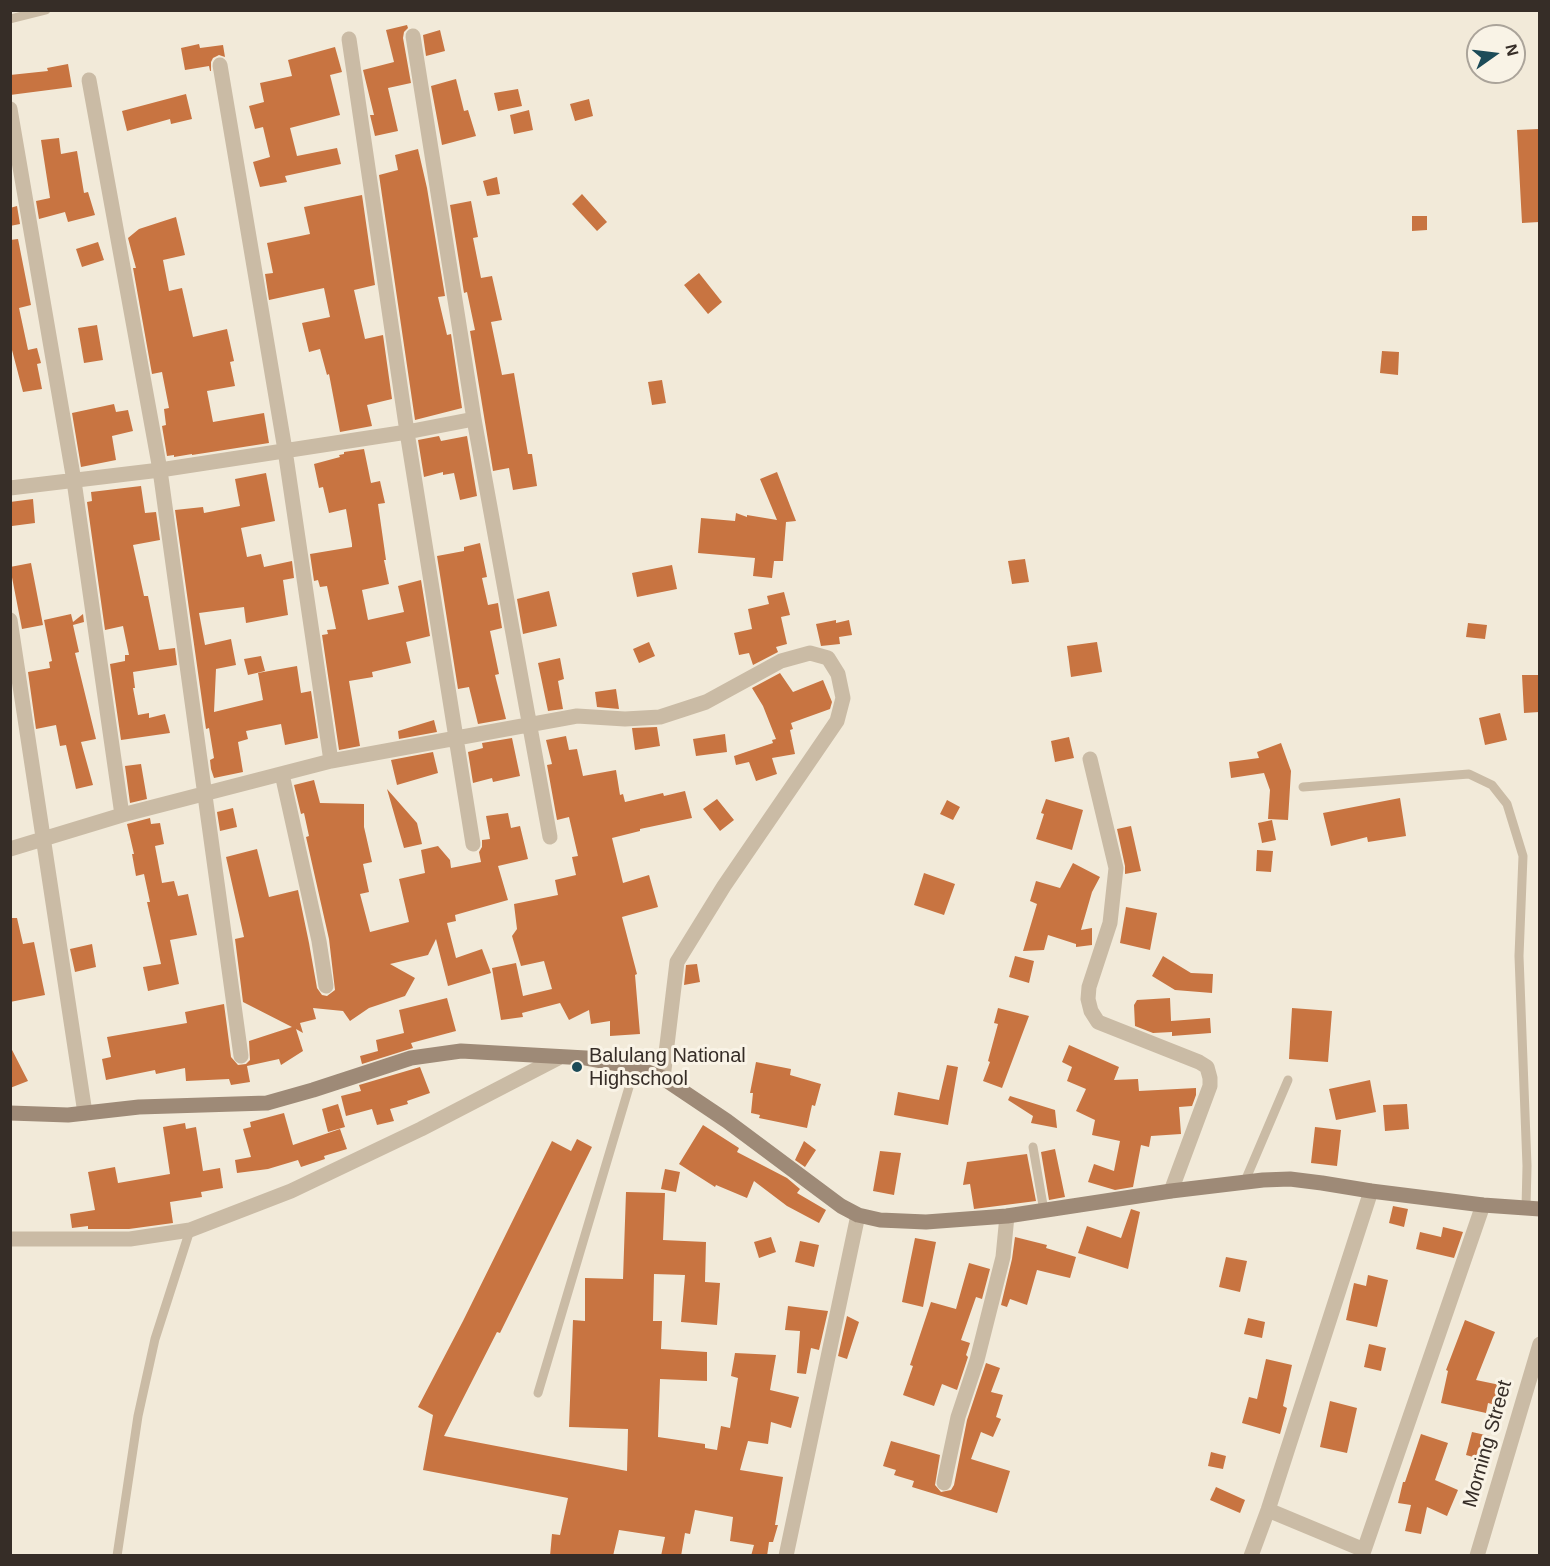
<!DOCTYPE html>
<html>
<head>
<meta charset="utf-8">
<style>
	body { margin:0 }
	#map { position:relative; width:1550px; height:1566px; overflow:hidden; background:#f2ead9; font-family:Arial,sans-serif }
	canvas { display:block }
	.frame { position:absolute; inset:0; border:12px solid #362d27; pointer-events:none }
	.north { position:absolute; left:1466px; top:24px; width:60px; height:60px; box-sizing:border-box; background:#f9f3e6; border:2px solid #aba49a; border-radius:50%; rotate:76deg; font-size:16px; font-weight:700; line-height:24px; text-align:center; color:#362d27 }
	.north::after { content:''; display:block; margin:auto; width:21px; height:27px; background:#1c4b58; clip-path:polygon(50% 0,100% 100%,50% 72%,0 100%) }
</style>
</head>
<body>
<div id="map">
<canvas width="1550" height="1566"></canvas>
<div class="frame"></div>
<div class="north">N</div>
</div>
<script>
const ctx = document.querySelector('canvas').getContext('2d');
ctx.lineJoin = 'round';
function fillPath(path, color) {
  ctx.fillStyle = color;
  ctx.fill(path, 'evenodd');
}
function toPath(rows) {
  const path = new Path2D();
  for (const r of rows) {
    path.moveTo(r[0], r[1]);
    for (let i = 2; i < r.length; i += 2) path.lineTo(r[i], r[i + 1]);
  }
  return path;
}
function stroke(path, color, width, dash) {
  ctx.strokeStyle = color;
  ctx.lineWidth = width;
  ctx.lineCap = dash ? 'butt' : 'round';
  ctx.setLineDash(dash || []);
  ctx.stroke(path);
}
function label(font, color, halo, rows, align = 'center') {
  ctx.font = font + ' Arial,sans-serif';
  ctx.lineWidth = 6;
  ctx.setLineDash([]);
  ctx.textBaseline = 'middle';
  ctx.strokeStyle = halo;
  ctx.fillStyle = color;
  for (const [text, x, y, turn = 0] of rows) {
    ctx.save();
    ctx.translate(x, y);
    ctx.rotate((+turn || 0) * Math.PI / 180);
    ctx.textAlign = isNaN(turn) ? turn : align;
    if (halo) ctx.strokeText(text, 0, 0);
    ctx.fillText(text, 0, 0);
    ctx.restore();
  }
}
fillPath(toPath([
	[407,25,408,28,404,32,403,38,411,83,388,88,398,131,375,136,370,115,374,115,363,70,394,62,386,30],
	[440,30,445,51,426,56,423,35],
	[199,44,200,48,223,45,225,57,219,55,213,58,211,62,211,71,210,71,209,66,185,70,181,48],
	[335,47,342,72,330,75,340,115,290,128,297,156,337,148,341,164,285,176,287,182,260,187,253,162,270,157,263,127,255,129,249,106,264,102,260,83,292,76,288,60],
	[68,64,72,87,10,95,10,75,48,71,47,68],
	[456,79,464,111,468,110,476,136,442,145,431,86],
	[518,89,522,106,498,111,494,93],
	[186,94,192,119,171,124,170,119,127,131,122,111],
	[589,99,593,116,575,121,570,104],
	[529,110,533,130,514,134,510,115],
	[1539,129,1539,222,1522,223,1517,130],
	[59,138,61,154,77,151,84,193,88,192,95,215,68,222,65,212,39,219,36,201,50,198,41,140],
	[418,149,427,188,445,296,438,297,447,335,451,334,462,408,415,420,379,175,398,170,395,155],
	[497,177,500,194,487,196,483,181],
	[582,194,607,222,597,231,572,204],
	[362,195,375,285,354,290,365,339,383,335,392,399,367,405,372,426,340,432,329,374,327,375,320,349,309,352,302,323,330,317,324,288,269,300,265,274,273,273,267,243,310,234,304,207],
	[471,201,478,237,473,238,481,278,492,276,502,320,491,322,502,375,514,373,528,454,532,454,537,486,513,490,509,468,493,471,470,331,475,330,467,292,464,293,450,205],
	[17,206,20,224,10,226,10,208],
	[1412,216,1427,216,1427,230,1412,231],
	[176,217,185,255,163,260,169,291,182,288,193,337,227,329,234,361,230,362,235,386,207,391,213,422,264,413,269,443,192,455,192,454,174,457,174,455,167,456,162,426,166,425,164,409,169,408,162,372,152,374,133,268,136,268,128,238,139,229],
	[18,239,31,305,19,308,28,350,37,348,41,363,37,364,42,389,23,392,12,350,10,351,10,240],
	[98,242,104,260,82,267,76,249],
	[699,273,722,302,708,314,684,285],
	[97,325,103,360,84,363,78,328],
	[1382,351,1399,352,1398,375,1380,373],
	[662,380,666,403,652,405,648,382],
	[114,404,116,412,128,410,133,431,112,436,116,460,81,467,72,413],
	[439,436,441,441,467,436,477,496,460,500,454,473,443,475,443,472,424,477,418,440],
	[364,449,371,483,380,481,385,503,378,504,386,560,384,560,389,584,362,590,368,620,404,612,398,586,421,580,430,636,406,642,411,663,372,672,373,677,349,681,360,746,339,750,322,635,328,634,327,630,336,629,327,586,320,587,318,580,314,581,310,554,352,547,352,544,346,509,329,513,323,487,319,488,314,464,340,457,339,455,344,454,344,452],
	[777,472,796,521,786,522,783,561,774,561,772,578,753,576,755,558,698,553,701,518,735,521,736,513,747,517,747,515,777,520,760,479],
	[266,473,275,521,241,528,247,557,261,554,264,567,292,561,294,578,283,580,288,615,246,623,244,607,199,613,205,645,231,639,236,665,216,669,214,712,263,700,258,673,297,666,301,693,311,691,318,738,285,745,281,724,246,731,248,739,238,742,243,772,214,778,211,769,210,760,214,758,209,728,206,729,175,510,203,507,204,513,240,506,235,479],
	[141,486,145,513,156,512,160,540,133,545,144,596,148,596,159,650,175,648,177,665,133,672,135,688,133,688,138,715,149,713,149,718,165,714,170,733,121,740,110,664,125,661,125,655,129,655,123,626,105,630,87,502,92,501,91,492],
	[33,499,35,523,12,526,10,502],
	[480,543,487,577,482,578,488,605,498,603,502,628,490,631,499,674,495,675,506,719,478,724,469,687,458,689,437,556,464,551,464,547],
	[1025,559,1029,582,1012,584,1008,561],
	[31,563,43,625,22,629,10,567],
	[672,565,677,589,637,597,632,573],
	[549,591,557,626,523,634,517,599],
	[784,592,790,615,781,617,787,644,776,647,778,652,753,665,749,653,739,655,734,633,752,629,748,609,769,604,767,596],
	[71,614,73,622,83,614,84,622,73,625,79,652,75,653,96,739,81,742,93,785,76,789,66,745,60,746,56,725,36,729,28,672,50,668,49,662,52,661,44,620],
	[836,620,836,623,849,620,852,635,839,637,840,644,821,646,816,624],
	[1468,623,1487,625,1485,639,1466,637],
	[649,642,655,656,639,663,633,649],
	[1097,642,1102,672,1071,677,1067,646],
	[261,656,265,671,248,675,244,659],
	[560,658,564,679,558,681,563,709,548,711,538,663],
	[780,673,793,692,823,680,832,702,830,709,791,723,793,729,790,730,795,754,772,758,777,774,756,781,749,762,736,765,734,756,773,743,772,740,776,739,763,706,752,688],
	[1522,675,1539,675,1539,712,1524,713],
	[616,689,619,709,597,707,595,692],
	[1500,713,1507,740,1485,745,1479,718],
	[434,720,437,732,399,739,398,731],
	[657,727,660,746,635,750,632,728],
	[725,734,727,752,696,756,693,739],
	[566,736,569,750,577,749,583,776,616,770,620,795,623,794,625,802,663,793,664,796,685,791,692,818,640,829,640,831,612,838,623,883,649,875,658,907,622,917,637,974,635,975,640,1034,610,1036,610,1021,591,1024,589,1010,569,1020,560,1003,522,1013,523,1017,501,1020,492,968,516,963,523,996,552,989,544,961,521,966,512,936,517,929,514,904,558,895,555,880,576,875,572,857,578,856,569,817,557,820,547,765,552,764,546,740],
	[1069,737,1074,758,1055,762,1051,741],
	[512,738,520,776,493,782,492,778,473,783,468,752,483,748,482,743],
	[1281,743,1291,771,1288,820,1268,819,1270,790,1264,773,1231,778,1229,762,1259,758,1257,752],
	[433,752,438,773,397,785,391,760],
	[141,764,147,799,130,803,125,766],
	[314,780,320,803,364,804,364,827,372,862,363,864,369,892,360,894,370,932,409,922,399,879,425,873,421,850,438,846,450,860,451,868,481,862,479,852,482,847,482,840,490,839,486,816,508,813,511,828,520,826,528,859,498,866,508,900,455,915,456,921,447,923,456,958,482,949,491,973,448,986,436,939,428,955,390,964,415,978,405,996,369,1008,350,1021,343,1011,313,1008,316,1019,300,1023,303,1033,296,1029,303,1051,281,1065,279,1059,247,1066,250,1082,231,1085,229,1079,186,1081,185,1068,156,1074,155,1070,106,1080,102,1059,111,1057,107,1037,187,1023,185,1012,224,1004,231,1057,238,1065,246,1064,250,1060,249,1041,292,1027,243,1002,235,939,244,937,226,857,257,849,269,897,298,890,309,943,317,988,322,995,327,996,335,990,329,939,306,837,309,836,304,813,301,814,294,785],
	[387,789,417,823,422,844,404,848],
	[1400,798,1406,836,1368,842,1367,837,1331,846,1323,813],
	[717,799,734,820,720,831,703,809],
	[1046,799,1083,810,1072,850,1036,839,1044,814,1041,813],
	[947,800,960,807,953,820,940,814],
	[233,808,237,827,220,831,217,812],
	[150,818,151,824,160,823,164,844,155,846,162,883,174,881,178,896,188,894,197,935,170,940,179,984,148,991,143,967,161,964,147,902,150,902,144,874,136,876,132,854,134,854,127,824],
	[1272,820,1276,840,1262,843,1258,823],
	[1131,826,1141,871,1125,874,1125,866,1117,829],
	[1257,850,1273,851,1271,872,1256,871],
	[1073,863,1100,877,1092,892,1081,930,1092,928,1092,945,1076,947,1076,944,1048,935,1044,950,1023,951,1037,904,1030,901,1036,881,1060,888],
	[924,873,955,884,944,915,914,905],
	[1126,907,1157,913,1150,950,1120,943],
	[10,918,17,918,23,944,34,942,45,995,10,1002],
	[92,944,96,967,75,972,70,949],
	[1015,956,1034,961,1029,983,1009,977],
	[1163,956,1191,973,1213,974,1212,993,1175,990,1152,976],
	[697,964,700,982,684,985,686,965],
	[447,998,456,1031,411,1043,413,1048,362,1064,360,1056,378,1051,376,1040,404,1033,399,1010],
	[1170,998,1171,1021,1210,1018,1211,1033,1172,1036,1172,1032,1153,1033,1135,1026,1134,1005,1137,1000],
	[998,1008,1029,1016,1002,1088,983,1081,990,1062,988,1061,998,1024,994,1023],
	[1292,1008,1332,1011,1328,1062,1289,1059],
	[1069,1045,1119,1067,1114,1080,1138,1079,1139,1091,1196,1088,1196,1095,1192,1106,1179,1107,1181,1134,1151,1136,1149,1147,1141,1145,1133,1187,1115,1190,1088,1182,1094,1164,1114,1171,1120,1141,1092,1135,1095,1120,1076,1111,1086,1089,1067,1081,1072,1067,1062,1062],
	[10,1046,28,1081,10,1088],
	[756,1062,791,1069,790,1075,821,1084,815,1106,812,1105,807,1128,759,1118,760,1115,751,1113,753,1093,750,1093],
	[947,1065,958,1067,948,1125,894,1115,898,1092,939,1100],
	[420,1067,430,1093,407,1101,408,1104,390,1109,394,1121,377,1125,372,1109,346,1116,341,1096,361,1091,359,1085],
	[1370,1080,1376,1112,1336,1120,1329,1089],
	[1010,1096,1055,1110,1057,1128,1031,1123,1033,1116,1008,1100],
	[338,1104,345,1127,328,1132,322,1109],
	[1407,1104,1409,1129,1385,1131,1383,1105],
	[284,1113,293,1145,340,1129,347,1149,324,1156,325,1159,301,1167,298,1160,268,1169,237,1173,235,1160,251,1157,243,1129,251,1127,250,1122],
	[185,1123,186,1129,196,1127,203,1171,220,1168,223,1188,201,1192,202,1197,170,1202,173,1223,129,1229,88,1229,88,1226,72,1228,70,1214,95,1210,88,1172,115,1167,118,1183,170,1174,163,1127],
	[703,1125,739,1148,737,1152,787,1178,800,1189,797,1193,826,1210,819,1223,787,1206,754,1181,747,1198,716,1185,715,1187,679,1164],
	[1315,1127,1341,1130,1337,1166,1311,1163],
	[577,1139,592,1147,500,1333,497,1332,444,1436,627,1471,628,1429,569,1427,573,1320,585,1321,585,1278,623,1279,626,1192,665,1193,663,1240,706,1242,705,1282,720,1283,717,1325,681,1322,685,1275,654,1274,653,1321,662,1321,661,1349,707,1352,707,1381,660,1379,658,1437,705,1444,705,1448,717,1450,721,1426,730,1428,738,1378,731,1376,735,1353,776,1355,770,1390,799,1397,791,1428,771,1422,768,1444,748,1441,740,1470,783,1477,775,1525,778,1525,773,1542,769,1542,767,1556,751,1556,754,1545,730,1541,733,1517,695,1510,690,1534,685,1533,681,1556,661,1556,665,1537,619,1530,613,1556,550,1556,552,1534,560,1535,568,1498,423,1470,433,1415,418,1407,463,1321,552,1141,571,1151],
	[804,1141,816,1150,805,1167,795,1160],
	[1055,1149,1065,1197,1049,1200,1041,1152],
	[880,1151,901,1153,894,1195,873,1191],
	[1027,1154,1036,1201,974,1209,970,1184,963,1185,967,1162],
	[665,1169,680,1172,676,1192,661,1189],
	[1393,1206,1408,1209,1404,1227,1389,1223],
	[1131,1209,1140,1212,1128,1269,1078,1253,1087,1226,1121,1238],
	[1443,1227,1463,1232,1454,1258,1416,1249,1420,1232,1441,1237],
	[771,1237,776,1252,759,1258,754,1242],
	[1015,1237,1047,1245,1046,1248,1076,1257,1070,1278,1037,1270,1027,1305,1010,1299,1007,1307,1001,1305,1012,1259],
	[915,1238,936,1242,923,1307,902,1302],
	[800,1241,819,1245,814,1267,795,1262],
	[1226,1257,1247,1261,1240,1292,1219,1287],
	[969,1263,990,1269,982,1299,976,1297,961,1340,970,1343,966,1355,968,1357,957,1390,942,1384,934,1406,903,1395,913,1366,910,1365,931,1302,956,1309],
	[1368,1275,1388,1280,1377,1327,1346,1320,1354,1283,1366,1286],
	[788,1306,828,1311,819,1350,811,1348,806,1374,797,1373,800,1331,785,1330],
	[847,1316,859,1322,847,1359,838,1356],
	[1248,1318,1265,1322,1262,1338,1244,1334],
	[1465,1320,1495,1332,1476,1380,1500,1385,1496,1405,1488,1403,1486,1413,1441,1403,1448,1371,1446,1370],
	[1369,1344,1386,1348,1381,1371,1364,1367],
	[1266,1359,1292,1365,1283,1406,1287,1408,1280,1434,1242,1423,1249,1397,1257,1399],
	[986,1363,1000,1368,991,1392,1003,1395,996,1417,1001,1419,993,1437,981,1432,971,1459,1010,1471,997,1513,912,1487,914,1481,894,1475,896,1470,883,1466,891,1441,940,1455,935,1485,941,1492,951,1490,954,1485,967,1420],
	[1330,1401,1357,1408,1347,1453,1320,1447],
	[1472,1432,1490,1436,1484,1460,1466,1455],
	[1421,1434,1448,1443,1435,1480,1458,1490,1447,1516,1427,1507,1421,1534,1405,1531,1411,1505,1398,1503,1403,1482,1405,1482],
	[1211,1452,1226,1456,1223,1469,1208,1466],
	[1216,1487,1245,1500,1240,1513,1210,1500]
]), '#c87441');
stroke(toPath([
	[10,19,46,10],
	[1303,787,1469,774,1492,785,1507,804,1523,856,1519,956,1527,1166,1526,1208],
	[1033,1147,1044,1211],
	[1245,1181,1288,1080],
	[538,1393,635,1067],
	[117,1556,138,1416,155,1339,190,1230]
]), '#cabba5', 9);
stroke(toPath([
	[413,36,474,419,550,837],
	[349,39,407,432,473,844],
	[220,65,285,450,331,761],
	[89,80,160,470,241,1056],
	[10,109,74,481,122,815],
	[10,488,160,470,407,432,474,419],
	[10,620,85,1113],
	[1090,759,1116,868,1110,923,1089,987,1088,999,1091,1011,1098,1022,1199,1062,1207,1067,1210,1078,1210,1086,1171,1191],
	[282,774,319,941,326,986],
	[10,849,122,815,331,761,577,716,625,719,660,717,706,702,781,661,810,653,828,658,838,674,843,698,837,721,724,886,677,962,663,1078],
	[10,1239,130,1239,190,1230,291,1191,421,1129,558,1058],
	[944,1483,958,1417,977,1360,1003,1257,1007,1216],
	[1268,1510,1364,1550],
	[786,1556,858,1215],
	[1251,1556,1268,1510,1371,1191],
	[1362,1556,1483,1205],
	[1477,1556,1540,1344]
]), '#cabba5', 15);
stroke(toPath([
	[10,1113,68,1115,139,1107,267,1103,313,1090,411,1058,461,1051,586,1058,635,1067,663,1078,727,1121,841,1206,858,1215,880,1220,926,1222,1007,1216,1171,1191,1263,1180,1290,1179,1322,1183,1371,1191,1483,1205,1540,1209]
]), '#9e8a77', 15);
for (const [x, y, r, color] of [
	[577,1067,6,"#1c4b58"]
]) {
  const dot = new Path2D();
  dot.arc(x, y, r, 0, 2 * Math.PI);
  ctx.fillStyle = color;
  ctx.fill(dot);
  stroke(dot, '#f9f3e6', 2);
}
label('20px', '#362d27', '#f9f3e6', [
	["Balulang National",589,1056],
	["Highschool",589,1079]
], 'left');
label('20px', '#362d27', '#f9f3e6', [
	["Morning Street",1488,1444,-74]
]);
</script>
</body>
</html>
